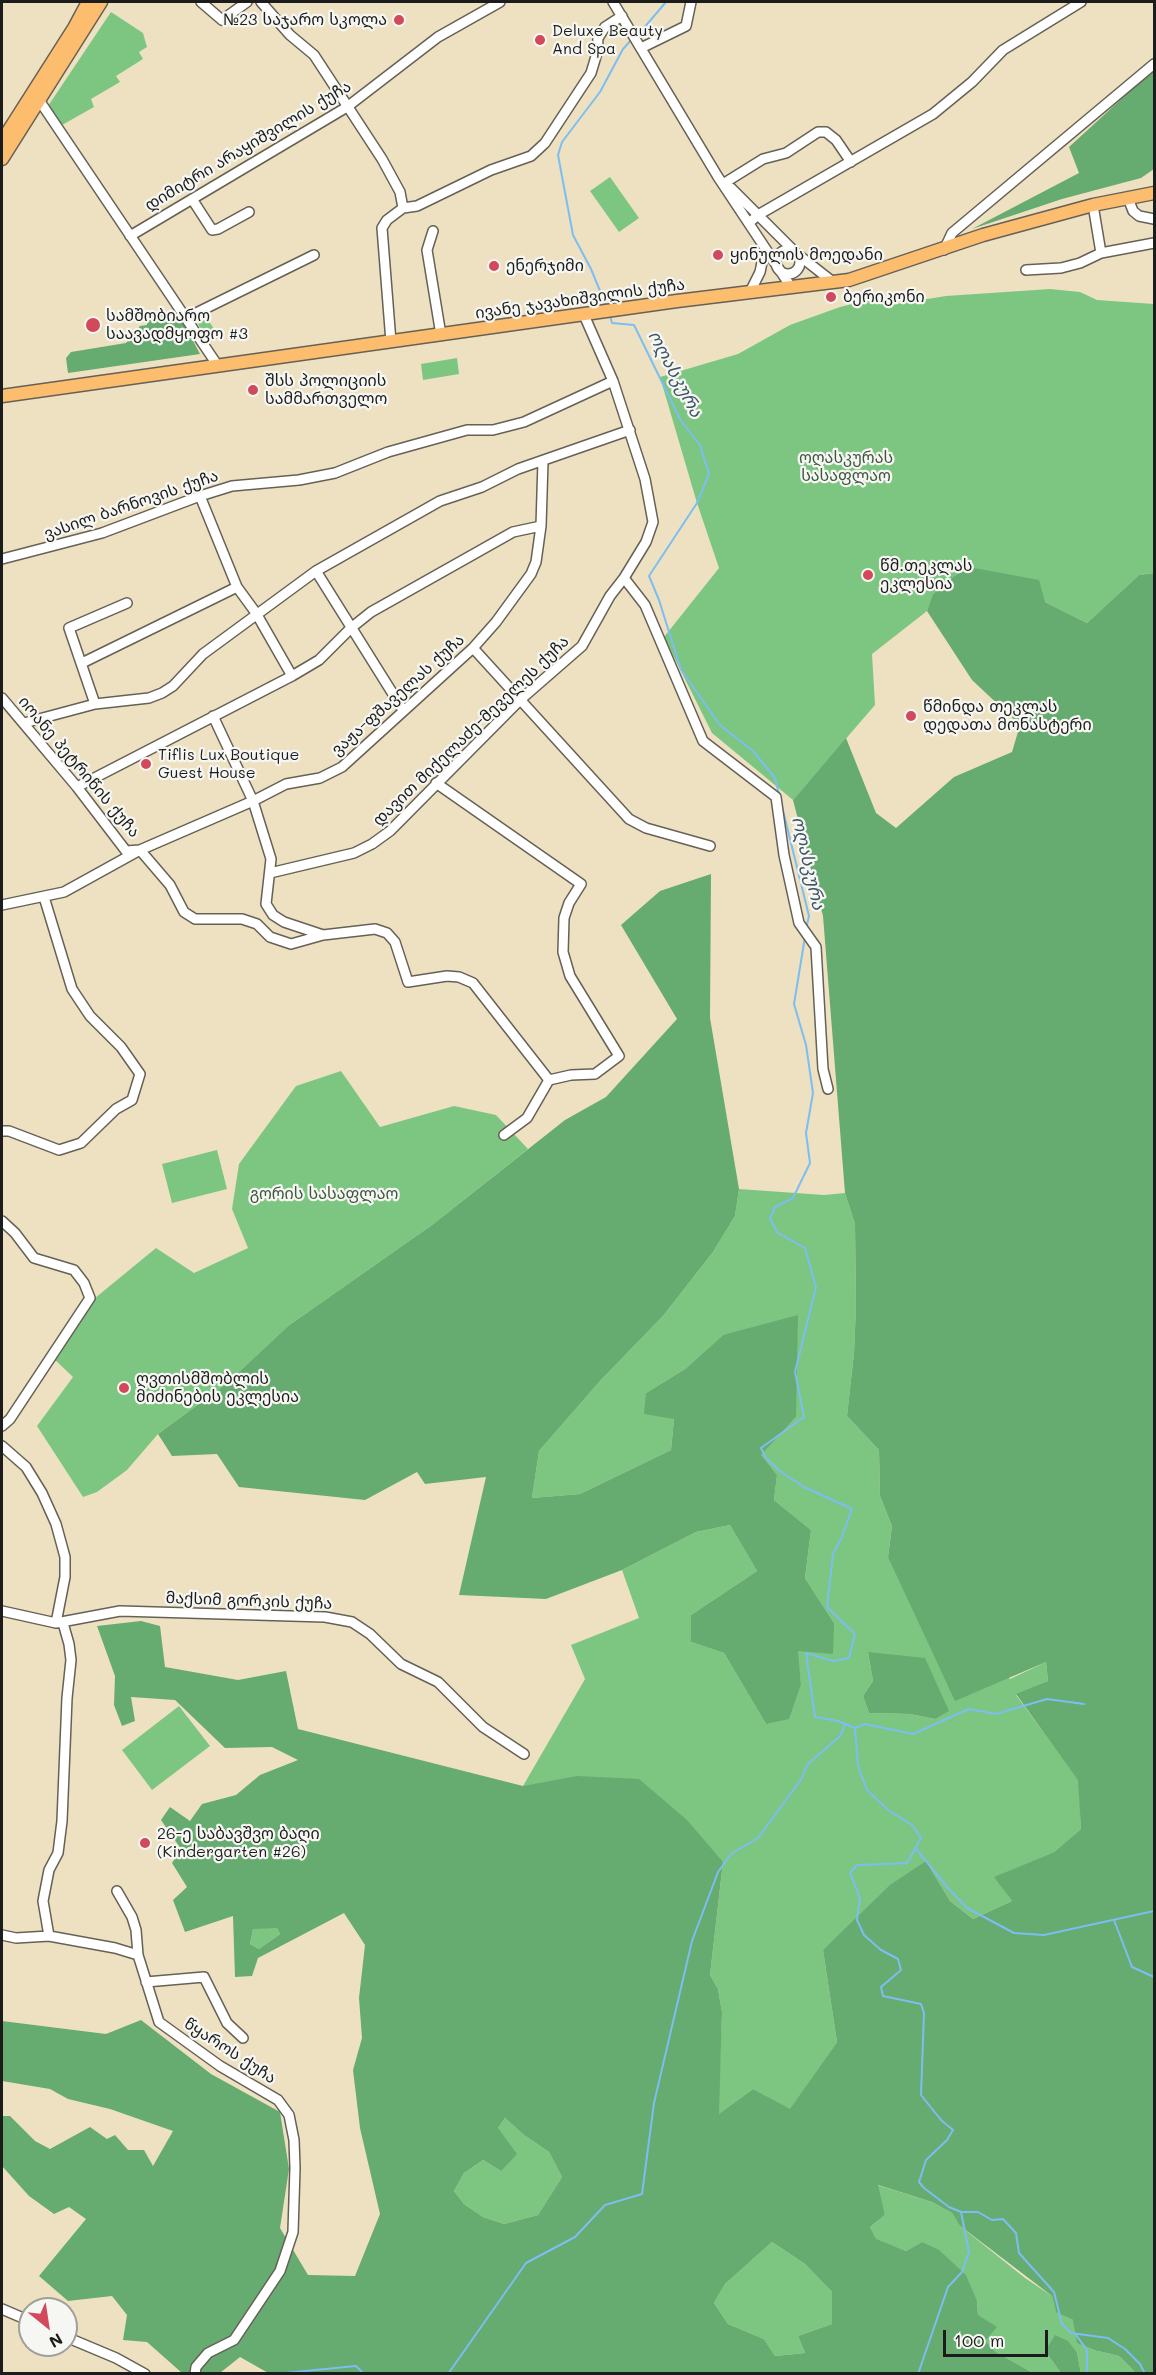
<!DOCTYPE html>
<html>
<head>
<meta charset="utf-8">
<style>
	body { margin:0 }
	#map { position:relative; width:1156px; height:2375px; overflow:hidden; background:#eee1c2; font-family:Mali,sans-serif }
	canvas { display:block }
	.frame { position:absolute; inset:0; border:3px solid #1c1c1c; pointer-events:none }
	.north { position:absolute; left:18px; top:2297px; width:60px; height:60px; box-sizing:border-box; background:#f6f6f2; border:2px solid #9f9f9c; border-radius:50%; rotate:150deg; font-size:16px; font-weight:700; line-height:24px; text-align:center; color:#1c1c1c }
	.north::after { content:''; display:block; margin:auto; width:21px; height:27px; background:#d1495b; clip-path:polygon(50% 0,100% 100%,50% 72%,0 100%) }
	.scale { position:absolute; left:943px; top:2330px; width:105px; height:27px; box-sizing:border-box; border:3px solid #1c1c1c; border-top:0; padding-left:8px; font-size:18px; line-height:21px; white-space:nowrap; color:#1c1c1c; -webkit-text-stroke:4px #f6f6f2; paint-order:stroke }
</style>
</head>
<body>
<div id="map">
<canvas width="1156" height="2375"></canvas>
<div class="frame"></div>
<div class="north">N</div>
<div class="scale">100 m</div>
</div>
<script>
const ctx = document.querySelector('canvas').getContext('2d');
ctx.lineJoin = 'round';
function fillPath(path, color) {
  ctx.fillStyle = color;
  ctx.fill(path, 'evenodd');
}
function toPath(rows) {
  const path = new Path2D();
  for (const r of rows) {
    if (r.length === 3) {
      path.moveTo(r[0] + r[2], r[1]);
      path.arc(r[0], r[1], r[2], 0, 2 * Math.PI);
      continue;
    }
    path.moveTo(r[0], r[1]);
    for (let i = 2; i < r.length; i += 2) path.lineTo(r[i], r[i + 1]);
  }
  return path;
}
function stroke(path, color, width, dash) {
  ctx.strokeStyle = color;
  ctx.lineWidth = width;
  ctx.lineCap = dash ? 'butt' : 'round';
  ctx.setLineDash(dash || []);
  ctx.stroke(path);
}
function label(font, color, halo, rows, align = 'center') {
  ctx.font = font + ' Mali,"Noto Sans Georgian",sans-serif';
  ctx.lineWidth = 4.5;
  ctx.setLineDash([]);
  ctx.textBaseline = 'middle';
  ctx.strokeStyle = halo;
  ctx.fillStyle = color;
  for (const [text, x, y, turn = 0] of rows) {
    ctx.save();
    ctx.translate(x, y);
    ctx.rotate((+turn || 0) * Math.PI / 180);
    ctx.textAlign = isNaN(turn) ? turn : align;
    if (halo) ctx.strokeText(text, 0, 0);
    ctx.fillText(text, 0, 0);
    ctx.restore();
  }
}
fillPath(toPath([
	[111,12,143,33,147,47,139,52,143,59,116,76,120,82,91,99,94,107,62,125,48,106],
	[610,177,639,218,619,232,590,191],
	[1050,289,1080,292,1097,300,1154,304,1154,573,1139,575,1087,623,1045,602,932,596,927,611,872,654,875,705,793,800,712,733,664,637,719,568,697,503,660,377,738,354,790,325,840,307,876,298,890,305,946,296],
	[207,318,219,337,209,343,198,324],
	[457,358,459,374,423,380,421,364],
	[341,1071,380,1127,454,1106,496,1115,528,1149,432,1225,288,1326,226,1384,158,1434,127,1470,97,1492,83,1497,37,1426,73,1377,52,1357,89,1303,156,1248,194,1273,248,1248,232,1209,239,1164,296,1086],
	[217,1150,227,1189,172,1203,162,1164],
	[739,1189,824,1195,845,1193,855,1224,856,1306,854,1353,847,1416,879,1450,880,1496,892,1526,888,1557,1010,1679,1046,1662,1048,1681,1016,1695,1079,1780,1081,1829,1054,1852,995,1877,1012,1901,973,1919,950,1901,926,1861,823,1950,837,2042,790,2110,753,2089,718,2115,722,2012,718,1989,710,1975,723,1862,523,1786,585,1679,571,1645,639,1618,622,1570,696,1532,730,1525,757,1571,691,1615,691,1642,724,1653,766,1724,801,1684,797,1651,834,1623,805,1578,811,1530,774,1500,777,1475,760,1455,796,1417,723,1335,685,1369,646,1393,674,1419,671,1450,580,1494,532,1498,539,1451,600,1381,663,1316,713,1252,735,1216],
	[868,1652,935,1719,910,1714,869,1713,863,1696,873,1681],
	[179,1706,210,1746,152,1790,122,1750],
	[253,1928,277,1928,280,1934,259,1949,250,1944],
	[505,2118,524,2135,549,2152,562,2177,538,2215,504,2224,483,2217,464,2204,454,2191,464,2173,483,2160,501,2171,498,2128],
	[877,2185,932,2202,952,2213,959,2225,1025,2278,1052,2296,1056,2311,1073,2320,1098,2351,1119,2356,1133,2370,1134,2373,1081,2373,1077,2353,1045,2351,1061,2373,1033,2373,996,2352,984,2341,978,2315,977,2301,922,2242,906,2251,876,2240,870,2227,885,2215],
	[772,2242,805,2264,832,2292,832,2324,798,2336,805,2353,775,2356,764,2339,728,2324,714,2303,725,2284]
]), '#7dc682');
fillPath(toPath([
	[1153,70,1154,169,1141,178,1062,199,972,229,1079,173,1069,147],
	[170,313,172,320,181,318,200,354,68,373,66,358,71,352,126,343,140,326,147,325,146,317],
	[969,567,1039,580,1045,602,1087,623,1139,575,1154,573,1154,2373,1134,2373,1133,2370,1119,2356,1098,2351,1077,2343,1073,2320,1056,2312,1052,2296,959,2225,952,2213,932,2202,878,2185,885,2215,870,2227,876,2239,906,2251,922,2242,939,2250,966,2275,977,2301,978,2315,997,2327,985,2341,996,2352,1033,2373,270,2374,240,2357,220,2373,182,2373,147,2342,123,2340,127,2315,112,2296,68,2301,39,2276,86,2219,69,2207,54,2214,29,2196,2,2166,2,2116,10,2116,35,2141,50,2149,90,2127,107,2139,115,2135,128,2150,144,2150,153,2166,173,2131,110,2109,68,2099,50,2089,2,2081,2,2021,106,2034,141,2020,211,2074,280,2112,289,2169,280,2228,308,2275,355,2276,380,2214,360,2128,353,2070,362,2038,359,1998,365,1945,344,1913,258,1958,252,1976,235,1977,233,1916,185,1932,173,1900,187,1887,172,1863,181,1849,161,1820,170,1807,190,1821,202,1804,236,1795,260,1775,298,1760,272,1747,225,1748,175,1700,131,1697,135,1721,122,1726,114,1705,115,1676,97,1626,141,1621,160,1626,165,1667,238,1680,286,1671,298,1729,523,1786,577,1776,639,1779,687,1820,723,1862,710,1975,718,1989,722,2012,719,2114,753,2089,790,2109,837,2042,823,1950,890,1885,926,1861,950,1901,973,1919,1012,1901,994,1877,1054,1852,1081,1829,1078,1780,1016,1694,1048,1681,1046,1662,955,1701,888,1557,892,1526,880,1496,879,1450,847,1416,854,1353,856,1306,855,1224,845,1193,823,916,793,800,846,738,876,813,896,828,954,777,1012,752,1020,725,972,680,927,611,932,596,943,584],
	[277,1928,280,1934,259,1949,250,1944,253,1929],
	[505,2118,524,2135,549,2152,562,2177,538,2215,504,2224,483,2217,464,2204,454,2191,464,2173,483,2160,501,2171,517,2154,498,2128],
	[772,2242,805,2264,832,2292,832,2324,798,2336,805,2353,775,2356,764,2339,728,2324,714,2303,725,2284],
	[711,874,710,1018,739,1189,735,1216,713,1252,663,1316,600,1381,539,1451,532,1498,580,1494,671,1450,674,1419,644,1414,646,1393,685,1369,723,1335,798,1315,796,1417,761,1455,777,1475,774,1500,811,1530,805,1578,834,1623,833,1654,798,1651,801,1684,789,1719,766,1724,724,1653,691,1642,691,1615,757,1571,730,1525,696,1532,622,1570,546,1599,459,1595,486,1477,425,1484,417,1472,365,1500,239,1487,217,1454,172,1456,158,1434,226,1384,288,1326,432,1225,565,1120,606,1097,677,1019,621,925,660,891],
	[868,1652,925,1658,949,1711,935,1719,910,1714,869,1713,863,1696,873,1681],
	[1055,2335,1068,2341,1077,2353,1081,2373,1061,2373,1045,2351]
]), '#66ab70');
stroke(toPath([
	[637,36,666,2],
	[607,308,591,269,573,235,558,155,562,142,600,92,623,49,632,39],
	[610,316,612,323,634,325,681,421,700,445,709,474,697,503,649,576,659,600,681,670,720,725,753,751,775,778,809,916,806,929],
	[805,937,794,1004,806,1045,813,1093,806,1133,810,1163,793,1198,775,1207,770,1219,778,1233,805,1248,816,1287,795,1372,804,1417,761,1448,766,1458,781,1472,804,1487,852,1509,841,1539,833,1554,827,1607,855,1634,849,1658,833,1661,806,1653,815,1717,838,1721,855,1728,858,1766,867,1790,888,1810,912,1825,921,1838,907,1863,857,1865,850,1873,860,1898,857,1920,864,1935,881,1950,898,1959,901,1970,881,1987,883,1996,921,2004,924,2013,921,2095,941,2120,953,2130,947,2140,926,2160,919,2182,924,2188,949,2207,961,2212,978,2212,992,2220,1003,2219,1016,2233,1019,2253,1054,2292,1062,2324,1071,2333,1108,2338,1125,2349,1140,2364,1145,2374],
	[855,1728,865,1724,913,1734,969,1709,996,1714,1047,1699,1084,1704],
	[917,1850,948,1888,967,1908,1014,1933,1044,1935,1154,1911],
	[1114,1920,1132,1967,1154,1977],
	[1076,2335,1087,2350,1087,2374],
	[285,2373,356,2366,364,2374],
	[448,2374,526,2263,575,2237,605,2205,642,2194,654,2103,692,1941,718,1872,731,1854,758,1838,802,1778,807,1765,840,1736,845,1724],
	[918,2374,948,2287,962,2272,969,2252,961,2212]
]), '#7cbef1', 2);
const minor = toPath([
	[201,2,222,20,247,2],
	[261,2,290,35,314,55,382,159,400,192,403,208,387,220,382,228,391,342],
	[613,2,718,177,791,287],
	[641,48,686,26,691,2],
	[39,100,218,366],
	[726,182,763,159,786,153,818,132,826,132,836,140,851,162],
	[731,188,796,253,833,282],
	[1128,198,1133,211,1139,216,1154,219],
	[192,199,212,230,218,229,249,212],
	[1093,205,1101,253,1154,243],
	[403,208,417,206,491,170,531,156,545,143,591,73,597,53,598,38,605,27,622,16],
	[749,223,758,215,933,114,972,82,1003,50,1081,2],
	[433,231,427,250,441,335],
	[130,236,347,107,438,37,500,2],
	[944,250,952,233,1154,64],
	[788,262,12],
	[1026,270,1061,268,1080,263,1101,253],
	[750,292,760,272,765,248],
	[186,318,314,255],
	[200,496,237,587,256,613,292,676],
	[2,559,102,533,200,496,232,486,299,480,335,473,388,452,467,430,493,430,524,422,613,381],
	[316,571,403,710],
	[624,578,645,605,703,741,776,797,784,855,799,923,816,947,823,1069,828,1089],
	[473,648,629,819,646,828,710,846],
	[82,663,237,587],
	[2,698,77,787,126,851,140,850,170,885,184,912,195,919,242,919,257,924,270,937,291,944,323,935,375,929,387,933,395,942,408,982,447,976,459,977,473,983,549,1080],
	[95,704,69,628,127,603],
	[213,716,253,801,271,859,266,904,273,915,284,922,323,935],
	[24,723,95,704,149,698,162,693,173,686,203,654,316,571,440,501,482,487,518,469,630,430],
	[436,783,581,884,569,903,564,918,563,952,570,976,619,1056,595,1074,571,1075,549,1080],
	[77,787,292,676,319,660,351,628,371,612,513,532,541,526],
	[270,873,354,853,372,844,390,831,520,700,582,646,610,596,624,578,646,542,653,522,645,479,613,381,584,315],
	[2,905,64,892,140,850,253,801,286,784,320,778,342,767,473,648,496,622,531,574,536,562,541,526,543,461],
	[2,1131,9,1131,59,1150,81,1143,116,1109,132,1100,140,1074,121,1047,90,1016,72,989,44,897],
	[504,1135,527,1118,549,1080],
	[2,1221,15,1233,34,1258,74,1270,84,1283,90,1298,10,1419,2,1426],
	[2,1446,26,1467,42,1493,56,1524,65,1557,65,1577,56,1623],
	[2,1611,56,1623,120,1611,325,1617,352,1622,370,1634,401,1664,438,1682,483,1727,524,1754],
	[117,1891,132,1917,136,1930,138,1955],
	[2,1935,16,1938,49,1936,115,1948,138,1955,159,2022,220,2066,278,2100,289,2115,294,2140,295,2168,293,2232,280,2271,234,2340,208,2353,196,2367,195,2374],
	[49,1936,43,1901,49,1870,58,1853,62,1821,67,1698,71,1660,69,1644,63,1623],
	[146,1982,204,1977,227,2023,243,2038],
	[2,2309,30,2321],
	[66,2337,116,2358,145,2374]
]);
const major = toPath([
	[2,141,74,28,88,2],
	[2,159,101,2],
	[2,396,677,301,849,280,983,235,1093,205,1154,193]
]);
stroke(minor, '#666156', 12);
stroke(major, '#666156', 15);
stroke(minor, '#fff', 9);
stroke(major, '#fcbd6f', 12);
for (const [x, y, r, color] of [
	[399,20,6,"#d1495b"],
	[540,40,6,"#d1495b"],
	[718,255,6,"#d1495b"],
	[494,266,6,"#d1495b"],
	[831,297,6,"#d1495b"],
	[93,325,8,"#d1495b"],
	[253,390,6,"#d1495b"],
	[868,575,6,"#d1495b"],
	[911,716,6,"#d1495b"],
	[146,764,6,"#d1495b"],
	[124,1388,6,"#d1495b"],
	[145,1843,6,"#d1495b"]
]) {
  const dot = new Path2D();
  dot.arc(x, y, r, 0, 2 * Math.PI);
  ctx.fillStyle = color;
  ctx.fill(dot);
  stroke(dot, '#f6f6f2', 2);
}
label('16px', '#1c1c1c', '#f6f6f2', [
	["№23 საჯარო სკოლა",387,20,"right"],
	["Deluxe Beauty",552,31],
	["And Spa",552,49],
	["ყინულის მოედანი",730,255],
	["ენერჯიმი",506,266],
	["ბერიკონი",843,297],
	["სამშობიარო",106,316],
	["საავადმყოფო #3",106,334],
	["შსს პოლიციის",265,381],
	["სამმართველო",265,399],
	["წმ.თეკლას",880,566],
	["ეკლესია",880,584],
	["წმინდა თეკლას",923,707],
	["დედათა მონასტერი",923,725],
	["Tiflis Lux Boutique",158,755],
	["Guest House",158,773],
	["ღვთისმშობლის",136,1379],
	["მიძინების ეკლესია",136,1397],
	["26-ე საბავშვო ბაღი",157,1834],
	["(Kindergarten #26)",157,1852]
], 'left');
label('16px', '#1c1c1c', '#f6f6f2', [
	["დიმიტრი არაყიშვილის ქუჩა",248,146,-31],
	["ივანე ჯავახიშვილის ქუჩა",580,299,-8],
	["ვასილ ბარნოვის ქუჩა",131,505,-19],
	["ვაჟა-ფშაველას ქუჩა",398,695,-42],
	["დავით მიქელაძე-მეველეს ქუჩა",471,731,-44],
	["იოანე პეტრიწის ქუჩა",79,767,50],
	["მაქსიმ გორკის ქუჩა",249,1601,2],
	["წყაროს ქუჩა",230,2051,33]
]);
label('16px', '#3e5840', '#f6f6f2', [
	["ოღასკურას",846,458],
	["სასაფლაო",846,476],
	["გორის სასაფლაო",324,1194]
]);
label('italic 18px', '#3e5567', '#f6f6f2', [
	["ოღასკურა",675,374,62],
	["ოღასკურა",808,863,77]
]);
</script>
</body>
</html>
